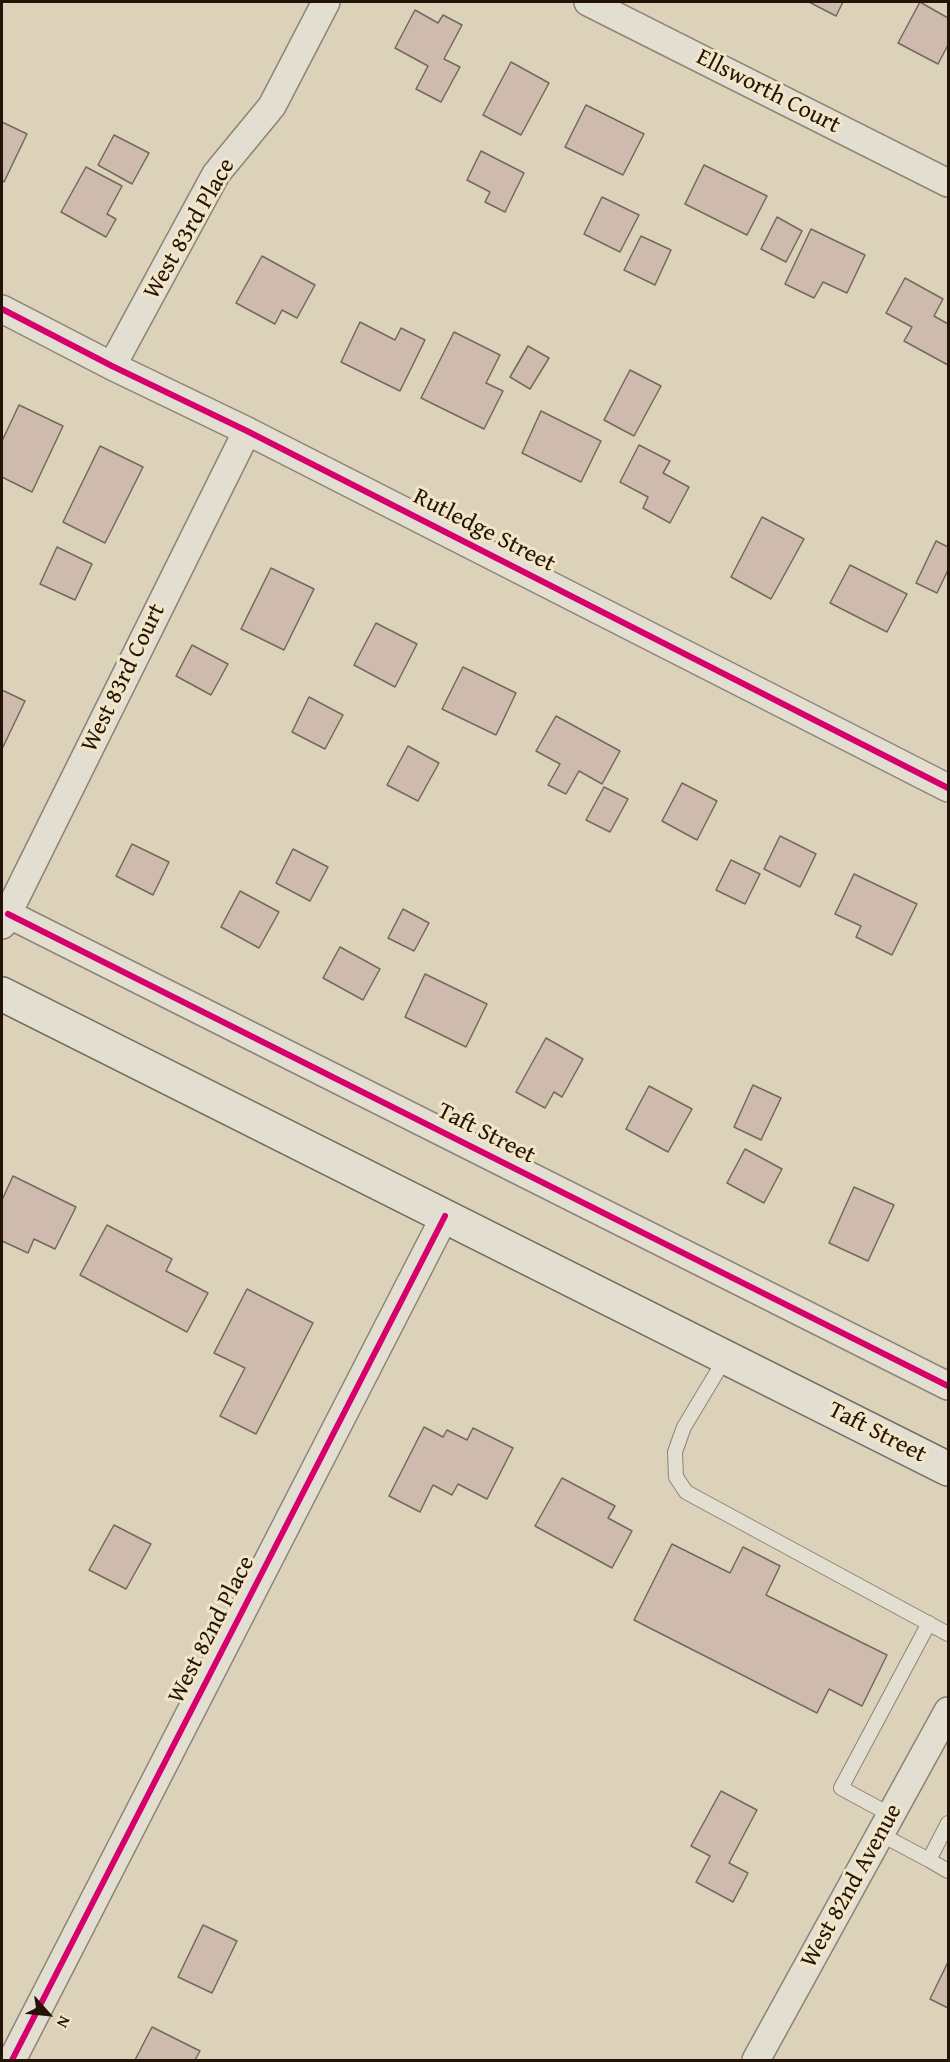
<!DOCTYPE html>
<html>
<head>
<meta charset="utf-8">
<style>
	body { margin:0 }
	#map { position:relative; width:950px; height:2062px; overflow:hidden; background:#dcd2b9; font-family:"Gentium Book Plus",serif }
	canvas { display:block }
	.frame { position:absolute; inset:0; border:3px solid #241408; pointer-events:none }
	.north { position:absolute; left:18px; top:1984px; width:60px; height:60px; -webkit-text-stroke:4px #f2e6c8; paint-order:stroke; rotate:117deg; font-size:16px; font-weight:700; line-height:24px; text-align:center; color:#241408 }
	.north::after { content:''; display:block; margin:auto; width:21px; height:27px; background:#241408; clip-path:polygon(50% 0,100% 100%,50% 72%,0 100%) }
</style>
</head>
<body>
<div id="map">
<canvas width="950" height="2062"></canvas>
<div class="frame"></div>
<div class="north">N</div>
</div>
<script>
const ctx = document.querySelector('canvas').getContext('2d');
ctx.lineJoin = 'round';
function fillPath(path, color) {
  ctx.fillStyle = color;
  ctx.fill(path, 'evenodd');
}
function toPath(rows) {
  const path = new Path2D();
  for (const r of rows) {
    path.moveTo(r[0], r[1]);
    for (let i = 2; i < r.length; i += 2) path.lineTo(r[i], r[i + 1]);
  }
  return path;
}
function stroke(path, color, width, dash) {
  ctx.strokeStyle = color;
  ctx.lineWidth = width;
  ctx.lineCap = dash ? 'butt' : 'round';
  ctx.setLineDash(dash || []);
  ctx.stroke(path);
}
function label(font, color, halo, rows, align = 'center') {
  ctx.font = font + ' "Gentium Book Plus",serif';
  ctx.lineWidth = 6;
  ctx.setLineDash([]);
  ctx.textBaseline = 'middle';
  ctx.strokeStyle = halo;
  ctx.fillStyle = color;
  for (const [text, x, y, turn = 0] of rows) {
    ctx.save();
    ctx.translate(x, y);
    ctx.rotate((+turn || 0) * Math.PI / 180);
    ctx.textAlign = isNaN(turn) ? turn : align;
    if (halo) ctx.strokeText(text, 0, 0);
    ctx.fillText(text, 0, 0);
    ctx.restore();
  }
}
const building = toPath([
	[809,2,843,2,836,16,809,2],
	[920,2,948,18,948,45,938,64,898,43,920,2],
	[415,10,438,23,443,15,462,25,444,59,460,67,441,102,416,89,428,66,395,48,415,10],
	[511,62,549,83,521,135,483,115,511,62],
	[586,105,644,134,623,175,565,147,586,105],
	[2,122,27,134,4,182,2,180,2,122],
	[114,135,149,153,132,184,98,165,114,135],
	[481,151,524,173,505,212,485,202,490,192,467,180,481,151],
	[704,165,767,196,747,235,685,204,704,165],
	[86,167,122,186,107,214,116,219,106,237,61,212,86,167],
	[602,197,639,215,620,252,584,234,602,197],
	[777,217,802,231,786,262,761,249,777,217],
	[811,229,865,255,847,293,823,282,814,298,785,284,811,229],
	[641,236,671,250,655,285,624,270,641,236],
	[262,256,315,285,297,318,282,310,275,324,236,303,262,256],
	[905,278,943,299,934,316,948,324,948,365,904,341,912,327,886,313,905,278],
	[360,322,395,340,401,328,425,340,400,391,341,362,360,322],
	[454,332,500,355,486,383,503,391,484,429,421,398,454,332],
	[528,346,549,358,530,389,510,377,528,346],
	[630,370,661,386,634,436,604,420,630,370],
	[19,405,63,426,32,492,2,477,2,441,19,405],
	[541,411,601,441,581,482,522,453,541,411],
	[639,445,670,461,663,473,689,487,670,523,643,508,648,497,620,482,639,445],
	[100,446,143,467,105,543,63,522,100,446],
	[762,517,804,539,771,599,731,577,762,517],
	[936,541,948,547,948,570,937,593,916,583,936,541],
	[57,547,92,564,75,600,40,584,57,547],
	[850,565,907,594,887,632,830,603,850,565],
	[271,568,314,589,284,650,241,629,271,568],
	[376,623,417,644,395,687,354,665,376,623],
	[192,645,228,664,211,695,176,676,192,645],
	[463,667,516,693,496,735,442,709,463,667],
	[2,690,25,701,2,749,2,690],
	[309,697,343,715,325,749,292,732,309,697],
	[556,716,620,751,602,784,579,771,566,794,548,785,560,764,536,751,556,716],
	[408,746,439,763,418,801,387,785,408,746],
	[682,783,717,801,697,840,662,821,682,783],
	[604,787,628,799,610,832,586,820,604,787],
	[780,836,816,854,800,887,764,869,780,836],
	[132,844,169,862,153,895,116,876,132,844],
	[293,849,328,867,310,901,276,883,293,849],
	[731,860,760,874,745,904,716,890,731,860],
	[854,874,917,904,892,955,856,937,861,926,835,914,854,874],
	[240,891,279,912,259,948,221,927,240,891],
	[403,909,429,923,414,951,388,938,403,909],
	[340,947,380,969,363,1000,323,978,340,947],
	[425,974,487,1004,466,1047,405,1017,425,974],
	[546,1038,583,1059,562,1097,554,1092,545,1108,516,1092,546,1038],
	[753,1085,781,1098,761,1140,734,1127,753,1085],
	[649,1086,692,1109,668,1152,626,1129,649,1086],
	[745,1149,782,1169,764,1203,727,1183,745,1149],
	[13,1176,76,1207,55,1249,34,1239,28,1253,2,1241,2,1200,13,1176],
	[854,1187,894,1205,868,1261,829,1243,854,1187],
	[107,1225,172,1259,166,1271,208,1293,187,1332,80,1275,107,1225],
	[247,1289,313,1323,256,1434,220,1416,245,1368,214,1353,247,1289],
	[424,1427,443,1437,447,1430,467,1440,473,1428,513,1448,487,1499,458,1484,452,1495,433,1485,420,1512,389,1496,424,1427],
	[562,1478,615,1506,608,1518,632,1531,612,1568,535,1526,562,1478],
	[114,1525,151,1544,126,1589,89,1570,114,1525],
	[672,1544,730,1573,743,1547,780,1566,766,1595,887,1655,862,1706,829,1689,817,1713,634,1620,672,1544],
	[721,1791,757,1810,729,1863,748,1873,733,1902,696,1882,710,1856,691,1846,721,1791],
	[203,1925,237,1941,212,1993,178,1977,203,1925],
	[948,1962,948,2008,930,1999,948,1962],
	[152,2027,200,2051,195,2060,135,2060,152,2027]
]);
fillPath(building, '#cebbad');
stroke(building, '#726a5d', 1.5);
const lane = toPath([
	[726,1357,684,1427,675,1452,676,1477,686,1492,948,1634],
	[891,1815,841,1788,929,1623],
	[880,1834,929,1860,948,1823],
	[929,1860,948,1871]
]);
const street = toPath([
	[588,2,948,183],
	[2,309,112,366,247,431,948,788],
	[112,366,216,174,272,106,326,2],
	[8,914,948,1386],
	[2,925,247,431],
	[12,2060,445,1216],
	[756,2060,948,1711]
]);
const secondary = toPath([
	[2,994,948,1469]
]);
stroke(lane, '#8c8474', 16);
stroke(street, '#8c8474', 30);
stroke(secondary, '#726a5d', 36);
stroke(lane, '#e3ded2', 14);
stroke(street, '#e3ded2', 27);
stroke(secondary, '#e3ded2', 33);
stroke(toPath([
	[2,309,112,366,247,431,948,788],
	[8,914,948,1386],
	[12,2060,445,1216]
]), '#d6006c', 6);
label('24px', '#241408', '#f2e6c8', [
	["Ellsworth Court",768,92,27],
	["West 83rd Place",190,229,-60],
	["Rutledge Street",484,531,27],
	["West 83rd Court",124,678,-64],
	["Taft Street",486,1134,27],
	["Taft Street",877,1433,27],
	["West 82nd Place",212,1630,-63],
	["West 82nd Avenue",852,1886,-61]
]);
</script>
</body>
</html>
